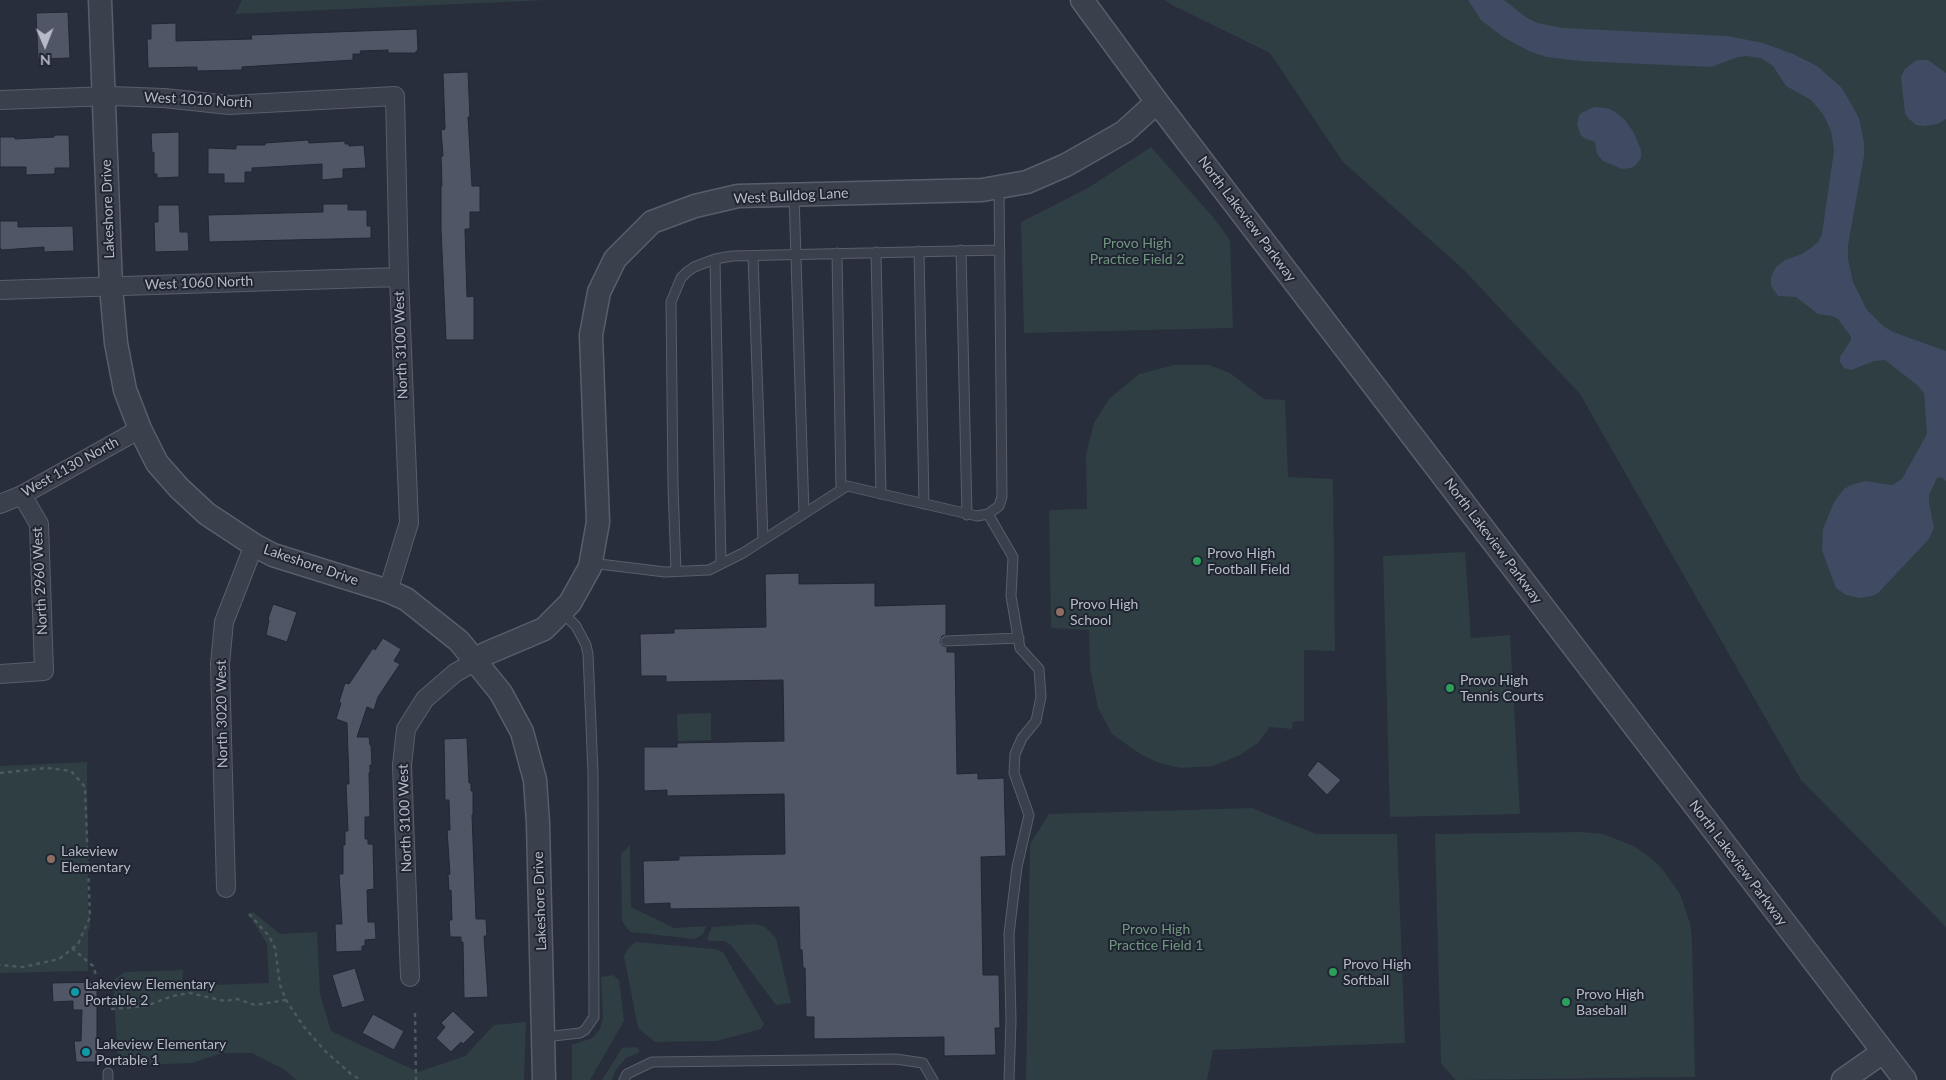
<!DOCTYPE html>
<html>
<head>
<meta charset="utf-8">
<style>
	body { margin:0 }
	#map { position:relative; width:1946px; height:1080px; overflow:hidden; background:#282e3c; font-family:Lato,sans-serif }
	canvas { display:block }
	.north { position:absolute; left:20px; top:20px; width:50px; height:50px; -webkit-text-stroke:4px #202532; paint-order:stroke; rotate:179deg; font-size:14px; font-weight:700; line-height:20px; text-align:center; color:#b7bbc8 }
	.north::after { content:''; display:block; margin:auto; width:18px; height:22px; background:#b7bbc8; clip-path:polygon(50% 0,100% 100%,50% 72%,0 100%) }
</style>
</head>
<body>
<div id="map">
<canvas width="1946" height="1080"></canvas>
<div class="north">N</div>
</div>
<script>
const ctx = document.querySelector('canvas').getContext('2d');
ctx.lineJoin = 'round';
function fillPath(path, color) {
  ctx.fillStyle = color;
  ctx.fill(path, 'evenodd');
}
function toPath(rows) {
  const path = new Path2D();
  for (const r of rows) {
    path.moveTo(r[0], r[1]);
    for (let i = 2; i < r.length; i += 2) path.lineTo(r[i], r[i + 1]);
  }
  return path;
}
function stroke(path, color, width, dash) {
  ctx.strokeStyle = color;
  ctx.lineWidth = width;
  ctx.lineCap = dash ? 'butt' : 'round';
  ctx.setLineDash(dash || []);
  ctx.stroke(path);
}
function label(font, color, halo, rows, align = 'center') {
  ctx.font = font + ' Lato,sans-serif';
  ctx.lineWidth = 4;
  ctx.setLineDash([]);
  ctx.textBaseline = 'middle';
  ctx.strokeStyle = halo;
  ctx.fillStyle = color;
  for (const [text, x, y, turn = 0] of rows) {
    ctx.save();
    ctx.translate(x, y);
    ctx.rotate((+turn || 0) * Math.PI / 180);
    ctx.textAlign = isNaN(turn) ? turn : align;
    if (halo) ctx.strokeText(text, 0, 0);
    ctx.fillText(text, 0, 0);
    ctx.restore();
  }
}
fillPath(toPath([
	[242,0,548,0,235,14],
	[1165,0,1946,0,1946,927,1801,780,1580,394,1464,270,1343,162,1270,53,1172,5],
	[1151,147,1213,217,1230,240,1233,328,1024,333,1021,222,1088,188],
	[1174,365,1209,365,1230,373,1264,399,1285,400,1288,477,1333,479,1335,651,1304,650,1304,721,1293,722,1292,729,1270,727,1258,743,1240,755,1213,766,1181,768,1159,763,1140,754,1112,734,1098,708,1090,668,1089,630,1051,628,1049,510,1087,509,1086,455,1094,423,1109,399,1139,374],
	[1465,552,1471,638,1510,635,1520,814,1390,817,1383,556],
	[711,713,711,740,678,741,677,714],
	[87,762,88,909,90,909,90,927,88,931,88,971,0,973,0,766],
	[1252,808,1316,834,1397,834,1405,1043,1213,1050,1207,1080,1026,1080,1030,844,1049,814],
	[1580,832,1603,834,1634,846,1652,859,1663,870,1680,894,1690,923,1692,940,1695,1077,1456,1080,1441,1064,1435,834],
	[630,845,631,907,674,928,706,926,703,934,695,939,630,932,622,921,621,854],
	[253,912,280,934,317,932,320,994,331,1031,418,1072,465,1056,494,1025,526,1022,524,1080,296,1080,285,1070,252,1053,223,1053,192,1063,118,1066,113,980,125,972,183,970,182,986,269,983,267,944,249,914],
	[753,924,764,926,776,938,791,1003,776,1005,731,945,724,941,709,941,707,938,712,927],
	[636,942,715,949,723,952,764,1024,761,1029,717,1041,655,1042,638,1028,624,956,629,947],
	[613,975,619,980,624,1021,590,1080,572,1080,572,1045,592,1038,600,1029,603,1018,601,977],
	[637,1047,640,1052,626,1058,616,1070,612,1080,602,1080,622,1048]
]), '#2e3e42');
fillPath(toPath([
	[1468,0,1504,0,1527,18,1538,23,1562,28,1728,36,1763,43,1793,54,1817,66,1842,88,1859,118,1864,143,1864,156,1848,245,1848,259,1853,282,1867,310,1883,326,1893,332,1946,351,1946,481,1942,477,1937,478,1929,495,1929,503,1934,528,1929,539,1878,593,1872,596,1859,598,1846,595,1836,588,1824,556,1822,549,1823,529,1834,502,1844,489,1851,485,1865,481,1892,485,1902,479,1927,434,1924,393,1917,385,1885,360,1874,361,1851,370,1844,368,1840,362,1840,357,1851,340,1851,337,1838,319,1832,316,1818,314,1796,297,1778,296,1771,286,1771,277,1776,267,1785,260,1802,254,1811,248,1818,242,1822,234,1834,151,1831,131,1823,114,1811,100,1786,86,1773,66,1761,58,1746,56,1738,57,1711,67,1580,61,1547,57,1531,52,1503,37,1481,20],
	[1919,60,1928,60,1946,73,1946,119,1938,124,1924,126,1916,125,1908,118,1905,113,1901,77,1904,70,1915,61],
	[1594,107,1607,108,1614,111,1625,120,1634,133,1641,150,1641,158,1636,165,1631,168,1622,169,1603,161,1597,154,1595,142,1584,138,1580,134,1577,124,1579,116,1581,113]
]), '#404a63');
const building = toPath([
	[68,12,70,58,38,59,36,13,68,12],
	[176,23,176,41,252,39,251,35,417,29,418,51,416,51,416,53,388,53,388,50,360,51,361,54,353,54,353,60,242,67,242,70,197,71,197,67,148,68,147,39,151,39,151,24,176,23],
	[468,72,470,117,468,117,472,186,480,186,480,212,470,212,470,229,465,229,467,297,474,296,474,340,446,340,441,229,441,186,442,186,441,156,443,156,441,130,445,129,443,73,468,72],
	[179,132,179,177,157,178,157,174,154,174,154,152,152,153,151,133,179,132],
	[54,135,69,135,70,168,55,168,55,174,26,175,26,167,0,167,0,137,15,137,15,139,54,137,54,135],
	[308,140,309,143,345,141,345,144,349,144,349,146,364,145,366,168,343,169,343,178,322,180,322,164,252,168,252,172,245,172,245,183,224,183,224,174,208,174,208,148,236,149,236,145,265,145,265,143,308,140],
	[323,204,348,204,348,210,367,210,367,226,371,226,371,238,209,242,208,215,323,212,323,204],
	[158,205,179,205,180,232,188,232,189,251,155,252,154,222,158,222,158,205],
	[0,221,18,221,18,227,73,226,74,251,44,252,44,247,2,250,0,248,0,221],
	[799,573,799,584,875,583,875,606,946,604,946,635,942,636,940,642,943,646,947,647,947,652,955,652,957,774,978,773,978,779,1004,778,1006,856,981,857,983,975,999,975,1000,1028,995,1028,996,1055,944,1056,944,1037,814,1039,814,1017,806,1017,805,968,803,968,802,950,800,950,799,907,670,909,670,903,644,904,643,861,679,860,679,856,785,854,784,794,667,796,667,790,644,791,644,747,677,747,677,743,784,741,783,680,666,682,666,676,641,676,640,634,674,633,674,629,766,627,765,574,799,573],
	[273,604,297,612,287,642,266,635,269,620,268,619,273,604],
	[383,638,401,649,394,661,400,664,378,697,374,710,367,707,357,737,369,737,370,745,371,745,372,765,370,765,370,773,369,773,370,817,365,817,365,839,368,839,368,844,373,844,374,889,367,890,368,922,375,922,376,939,365,940,365,946,362,946,362,951,336,952,335,924,342,924,339,874,343,874,343,845,345,845,345,831,348,831,346,784,349,784,347,723,336,719,341,703,339,702,345,683,349,684,373,648,375,650,383,638],
	[467,738,469,783,471,783,471,791,473,791,473,815,472,815,476,919,486,919,487,936,484,936,488,997,464,998,463,942,461,942,461,937,450,937,449,920,452,920,451,890,449,891,448,874,450,874,447,830,450,830,449,800,445,800,444,739,467,738],
	[1318,761,1341,780,1327,795,1307,775,1318,761],
	[355,968,365,1001,342,1008,332,975,355,968],
	[97,982,97,1062,76,1062,74,1041,81,1041,82,1010,73,1010,73,1001,53,1002,52,983,97,982],
	[453,1011,475,1032,463,1044,461,1042,451,1052,436,1038,445,1027,441,1023,453,1011],
	[373,1014,404,1031,394,1050,362,1033,373,1014]
]);
fillPath(building, '#515667');
stroke(building, '#222734', 1);
const service = toPath([
	[794,194,804,513],
	[961,250,967,515],
	[919,251,924,504],
	[876,252,881,494],
	[837,253,841,489],
	[753,256,763,540],
	[715,259,721,564],
	[988,514,1013,557,1011,596,1020,648,1039,669,1041,697,1036,721,1022,738,1015,754,1014,773,1029,815,1017,867,1009,934,1011,1021,1009,1080],
	[591,563,665,572,709,570,743,553,847,486,977,516,988,514,999,506,1002,497,999,189],
	[676,571,673,486,671,302,681,278,687,272,694,267,715,259,732,256,1000,250],
	[946,641,1019,638],
	[544,1037,580,1033,585,1030,594,1017,593,773,588,654,586,645,576,626,562,612],
	[108,1073,108,1080],
	[624,1080,627,1074,652,1062,896,1059,923,1063,933,1080]
]);
const minor = toPath([
	[0,100,111,96,164,98,229,105,395,96,399,277,409,523,388,591],
	[0,290,399,277],
	[0,504,22,495,140,429],
	[0,674,44,671,39,524,22,495],
	[226,888,220,664,224,622,254,545],
	[410,977,402,765,406,729,425,699,455,673,476,661]
]);
const tertiary = toPath([
	[100,0,111,287,116,343,125,390,140,429,157,463,179,488,207,514,254,545,273,555,388,591,406,599,459,641,501,693,522,732,535,780,538,823,544,1080],
	[1082,0,1157,102,1905,1080],
	[476,661,485,654,544,629,570,603,590,567,598,522,591,335,599,292,615,259,652,222,695,206,738,196,982,190,1027,182,1066,165,1124,132,1157,102],
	[1843,1080,1883,1052]
]);
stroke(service, '#595e6b', 11);
stroke(minor, '#595e6b', 20);
stroke(tertiary, '#595e6b', 25);
stroke(toPath([
	[0,773,47,768,71,771,85,787,90,917,78,944,59,959,23,967,0,965],
	[249,914,269,936,275,948,280,985,286,1000,304,1027,326,1052,351,1074,361,1080],
	[72,948,93,966,96,975],
	[111,1009,146,1006,172,996,190,993,225,1001,237,999,255,1005,286,1000],
	[415,1013,416,1080]
]), '#4c595f', 2.5, [4, 4]);
stroke(service, '#3b404d', 9);
stroke(minor, '#3b404d', 18);
stroke(tertiary, '#3b404d', 22);
for (const [x, y, r, color] of [
	[1197,561,5,"#2e9e5b"],
	[1060,612,5,"#8d6e63"],
	[1450,688,5,"#2e9e5b"],
	[51,859,5,"#8d6e63"],
	[1333,972,5,"#2e9e5b"],
	[75,992,5,"#0f9aa8"],
	[1566,1002,5,"#2e9e5b"],
	[86,1052,5,"#0f9aa8"]
]) {
  const dot = new Path2D();
  dot.arc(x, y, r, 0, 2 * Math.PI);
  ctx.fillStyle = color;
  ctx.fill(dot);
  stroke(dot, '#202532', 2);
}
label('14px', '#b7bbc8', '#202532', [
	["West 1010 North",198,100,3],
	["West Bulldog Lane",791,196,-3],
	["Lakeshore Drive",108,209,-92],
	["North Lakeview Parkway",1247,219,53],
	["West 1060 North",199,283,-2],
	["North 3100 West",401,345,-92],
	["West 1130 North",70,467,-29],
	["North Lakeview Parkway",1493,541,53],
	["Lakeshore Drive",311,565,19],
	["North 2960 West",40,581,-93],
	["North 3020 West",222,714,-91],
	["North 3100 West",405,818,-92],
	["North Lakeview Parkway",1738,863,53],
	["Lakeshore Drive",540,901,-92]
]);
label('14px', '#71967f', '#202532', [
	["Provo High",1137,243],
	["Practice Field 2",1137,259],
	["Provo High",1156,929],
	["Practice Field 1",1156,945]
]);
label('14px', '#b7bbc8', '#202532', [
	["Provo High",1207,553],
	["Football Field",1207,569],
	["Provo High",1070,604],
	["School",1070,620],
	["Provo High",1460,680],
	["Tennis Courts",1460,696],
	["Lakeview",61,851],
	["Elementary",61,867],
	["Provo High",1343,964],
	["Softball",1343,980],
	["Lakeview Elementary",85,984],
	["Portable 2",85,1000],
	["Provo High",1576,994],
	["Baseball",1576,1010],
	["Lakeview Elementary",96,1044],
	["Portable 1",96,1060]
], 'left');
</script>
</body>
</html>
